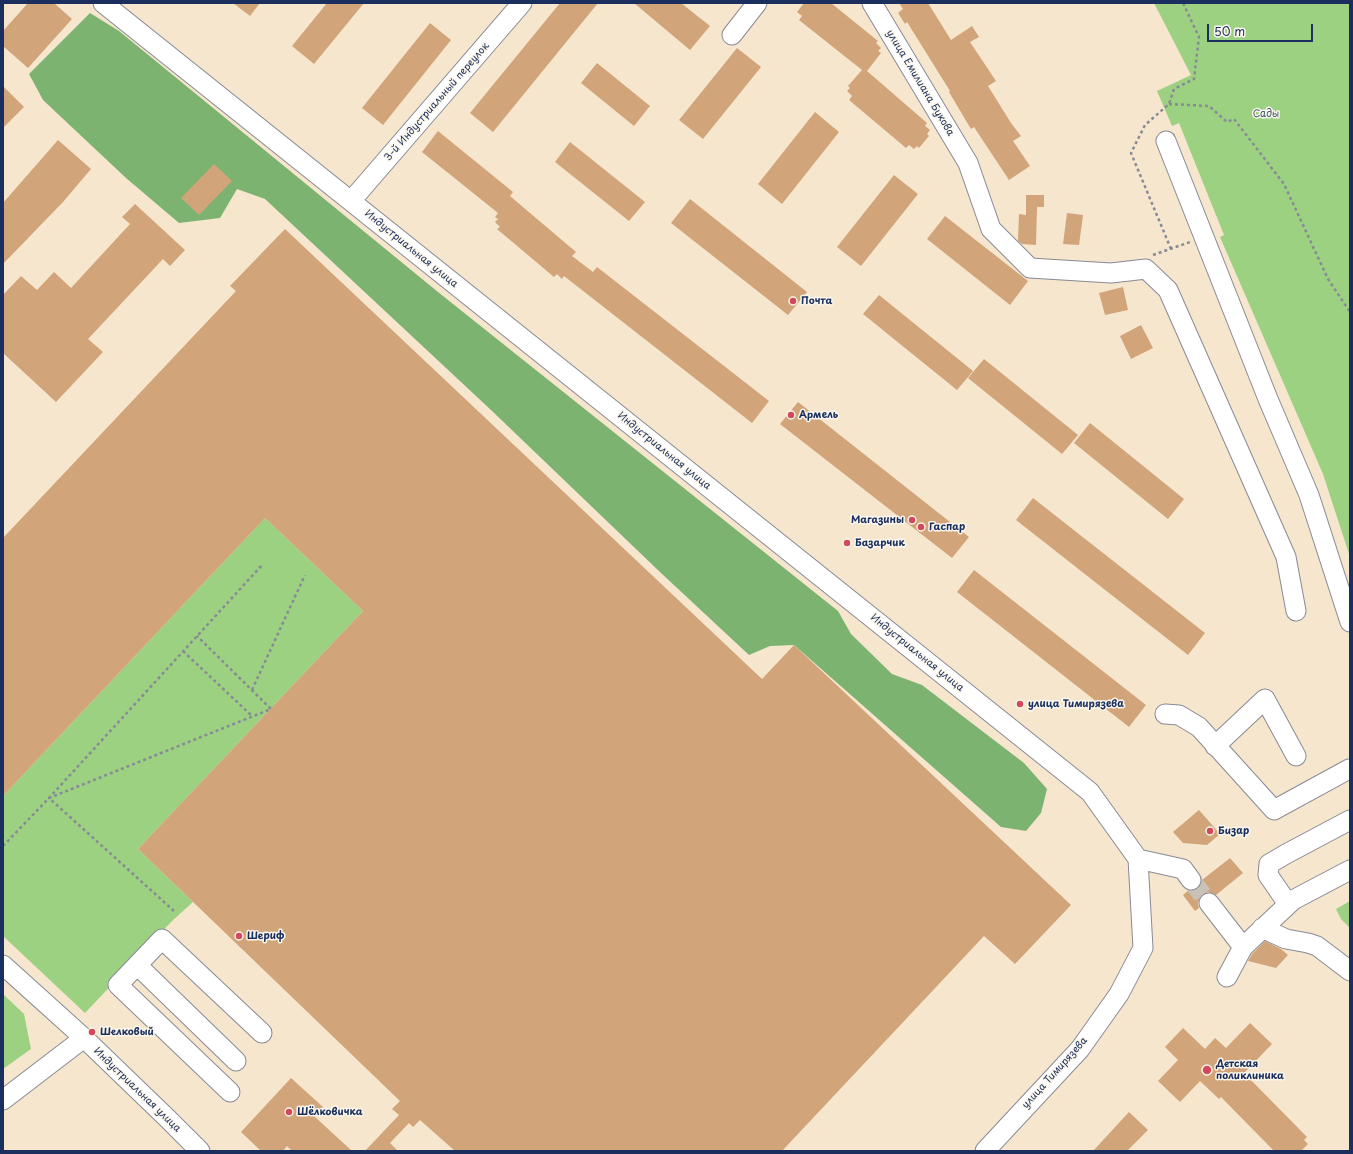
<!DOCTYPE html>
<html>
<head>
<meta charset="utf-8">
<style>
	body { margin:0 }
	#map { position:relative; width:1353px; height:1154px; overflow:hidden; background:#f6e6ce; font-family:"Playpen Sans",sans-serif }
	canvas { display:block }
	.frame { position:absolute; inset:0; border:4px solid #1b2f5e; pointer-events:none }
	.scale { position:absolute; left:1207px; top:24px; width:106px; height:18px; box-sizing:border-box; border:2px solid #1b2f5e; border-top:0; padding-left:5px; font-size:12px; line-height:14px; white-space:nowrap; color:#1b2f5e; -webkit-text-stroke:3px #fbf7ec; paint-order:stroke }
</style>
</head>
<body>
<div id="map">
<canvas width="1353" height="1154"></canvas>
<div class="frame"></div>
<div class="scale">50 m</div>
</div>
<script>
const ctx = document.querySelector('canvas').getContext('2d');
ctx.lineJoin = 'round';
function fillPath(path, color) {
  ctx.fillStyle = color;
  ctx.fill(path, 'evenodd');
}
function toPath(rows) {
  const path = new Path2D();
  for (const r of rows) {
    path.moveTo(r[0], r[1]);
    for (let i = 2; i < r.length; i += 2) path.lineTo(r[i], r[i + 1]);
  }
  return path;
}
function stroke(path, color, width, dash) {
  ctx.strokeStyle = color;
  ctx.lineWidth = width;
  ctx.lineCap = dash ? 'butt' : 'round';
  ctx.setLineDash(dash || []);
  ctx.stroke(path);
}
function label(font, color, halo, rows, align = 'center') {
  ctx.font = font + ' "Playpen Sans",sans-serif';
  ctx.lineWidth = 3;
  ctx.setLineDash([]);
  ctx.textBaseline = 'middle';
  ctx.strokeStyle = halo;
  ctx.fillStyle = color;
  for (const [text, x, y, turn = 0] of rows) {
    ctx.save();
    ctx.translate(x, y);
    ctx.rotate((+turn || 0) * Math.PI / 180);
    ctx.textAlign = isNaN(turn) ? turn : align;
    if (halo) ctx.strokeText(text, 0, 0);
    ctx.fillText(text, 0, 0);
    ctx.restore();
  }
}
fillPath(toPath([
	[1154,3,1350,3,1350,557,1323,474,1220,237,1224,235,1179,123,1172,126,1157,91,1191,75],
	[265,518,363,611,138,849,193,902,172,921,85,1013,3,936,3,796],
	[1350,901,1350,928,1341,919,1336,909],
	[3,994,24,1014,31,1049,3,1069]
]), '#9cd182');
fillPath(toPath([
	[90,13,119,31,438,292,838,611,851,634,892,674,922,685,1024,763,1047,789,1041,813,1026,831,1001,827,794,645,770,646,749,655,661,573,491,410,265,199,237,189,220,218,179,223,126,178,43,100,29,74]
]), '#7db370');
fillPath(toPath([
	[28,3,54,3,72,19,28,68,3,46,3,31],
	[233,3,260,3,250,16],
	[327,3,364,3,314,64,292,46],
	[560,3,598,3,493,132,470,113],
	[634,3,681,3,710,26,690,50],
	[804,3,831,3,878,41,876,43,881,48,878,51,881,53,867,71,927,123,925,126,930,130,927,134,929,136,919,148,917,146,914,149,909,145,906,148,849,100,852,96,847,91,850,88,848,86,862,70,799,20,802,16,797,12],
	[899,3,928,3,951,40,972,26,979,37,970,42,996,81,988,86,1011,123,1021,136,1013,141,1030,166,1009,180,974,127,971,129,949,92,950,91,907,22,905,24,898,13,903,9],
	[430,23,451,40,383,125,362,108],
	[737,48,761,67,703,139,679,120],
	[597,63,650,106,634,126,581,83],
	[3,86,24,107,3,128],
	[815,112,839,132,782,204,758,184],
	[438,131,513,192,510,196,576,252,572,256,593,272,597,267,769,401,752,423,564,276,562,279,557,274,554,277,497,229,500,227,495,222,498,219,495,217,498,213,422,152],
	[58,140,91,169,63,202,3,264,3,203],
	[570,142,645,202,629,221,555,162],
	[214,164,232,181,199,215,181,198],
	[894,175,918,194,861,266,837,247],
	[1026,195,1044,195,1044,207,1037,207,1036,245,1022,244,1018,241,1019,214,1026,215],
	[690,199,807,292,788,315,671,223],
	[135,204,185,250,170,266,163,259,88,339,103,352,56,402,3,353,3,295,21,276,37,290,54,272,71,288,130,224,122,217],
	[1067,213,1083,215,1079,245,1063,244],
	[945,216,1028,281,1010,305,927,239],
	[285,229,762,679,794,645,1071,905,1015,964,984,936,782,1151,455,1151,420,1120,413,1127,409,1123,390,1143,398,1151,365,1151,399,1115,392,1109,400,1101,138,849,363,611,265,518,3,796,3,538,236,291,230,286],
	[1123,287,1128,310,1105,315,1099,293],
	[879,295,973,371,957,390,863,314],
	[1141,325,1153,348,1131,359,1120,336],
	[984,359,1078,435,1062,454,968,378],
	[798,402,969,537,952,558,780,424],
	[1090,423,1184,499,1168,519,1074,443],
	[1033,498,1205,633,1188,655,1016,520],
	[974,570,1146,705,1129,727,957,592],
	[1199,810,1220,834,1207,845,1183,843,1173,832],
	[1230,858,1243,873,1216,895,1208,892,1202,895,1199,899,1198,904,1199,908,1195,911,1183,895,1189,890,1193,891,1198,889,1201,885,1202,880],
	[1265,941,1281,949,1288,955,1276,968,1248,961,1252,954],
	[1250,1023,1272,1044,1244,1073,1307,1137,1304,1140,1308,1144,1301,1151,1274,1151,1221,1097,1219,1099,1200,1081,1180,1102,1158,1081,1178,1060,1165,1047,1183,1028,1205,1049,1215,1038,1226,1048],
	[291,1078,323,1107,314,1116,352,1151,292,1151,287,1146,283,1151,261,1151,241,1132],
	[1129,1112,1148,1130,1127,1151,1093,1151]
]), '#d1a47a');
stroke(toPath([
	[1191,880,1209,903]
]), '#cac1b8', 19, [19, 10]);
const minor = toPath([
	[103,3,1090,792,1138,859,1143,948,1119,994,1080,1049,985,1151],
	[872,3,968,163,991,229,1030,268,1111,273,1146,269,1168,290,1286,557,1296,611],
	[732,35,757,3],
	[1166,141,1268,399,1309,495,1350,622],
	[351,201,522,3],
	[1165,714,1179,715,1199,727,1274,810,1349,769],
	[1215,746,1265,699,1296,756],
	[1138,859,1183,869,1191,880],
	[1209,903,1243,947,1227,977],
	[1288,904,1268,875,1269,864,1286,854,1350,820],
	[1262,928,1286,939,1308,943,1317,946,1350,971],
	[1243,947,1293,900,1350,870],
	[3,965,84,1038,167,1118,200,1151],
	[137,965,236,1061],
	[230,1092,118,985,162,939,262,1033],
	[3,1100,84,1038]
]);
stroke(minor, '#888a96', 21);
stroke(toPath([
	[1169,104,1209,106,1227,122,1234,119,1284,184,1328,279,1350,312],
	[1171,249,1131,153,1145,125,1169,104,1174,89,1194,79,1199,37,1183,3],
	[1153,255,1190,242],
	[183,651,252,716],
	[252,690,305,575],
	[3,846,49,798,271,709,197,636],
	[174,911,49,798,263,564]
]), '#888a96', 2.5, [3, 3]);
stroke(minor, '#fff', 19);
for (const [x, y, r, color] of [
	[793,301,4,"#d1495b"],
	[791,415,4,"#d1495b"],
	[912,520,4,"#d1495b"],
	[921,527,4,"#d1495b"],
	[847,543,4,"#d1495b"],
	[1020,704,4,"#d1495b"],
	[1210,831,4,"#d1495b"],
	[239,936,4,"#d1495b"],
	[92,1032,4,"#d1495b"],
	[1207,1070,5,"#d1495b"],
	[289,1112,4,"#d1495b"]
]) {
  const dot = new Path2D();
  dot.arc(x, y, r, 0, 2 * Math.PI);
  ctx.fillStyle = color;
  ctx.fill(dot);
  stroke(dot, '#fbf7ec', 1.5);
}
label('10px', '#1b2f5e', '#fbf7ec', [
	["улица Емилиана Букова",920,83,59],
	["3-й Индустриальный переулок",437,102,-49],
	["Индустриальная улица",411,249,39],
	["Индустриальная улица",664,451,39],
	["Индустриальная улица",917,653,39],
	["улица Тимирязева",1055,1073,-48],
	["Индустриальная улица",137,1090,44]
]);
label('10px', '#3b5867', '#fbf7ec', [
	["Сады",1266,114]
]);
label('bold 10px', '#1b2f5e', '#fbf7ec', [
	["Почта",801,301],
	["Армель",799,415],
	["Магазины",904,520,"right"],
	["Гаспар",929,527],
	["Базарчик",855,543],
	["улица Тимирязева",1028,704],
	["Бизар",1218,831],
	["Шериф",247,936],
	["Шелковый",100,1032],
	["Детская",1216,1064],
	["поликлиника",1216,1076],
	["Шёлковичка",297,1112]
], 'left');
</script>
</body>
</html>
